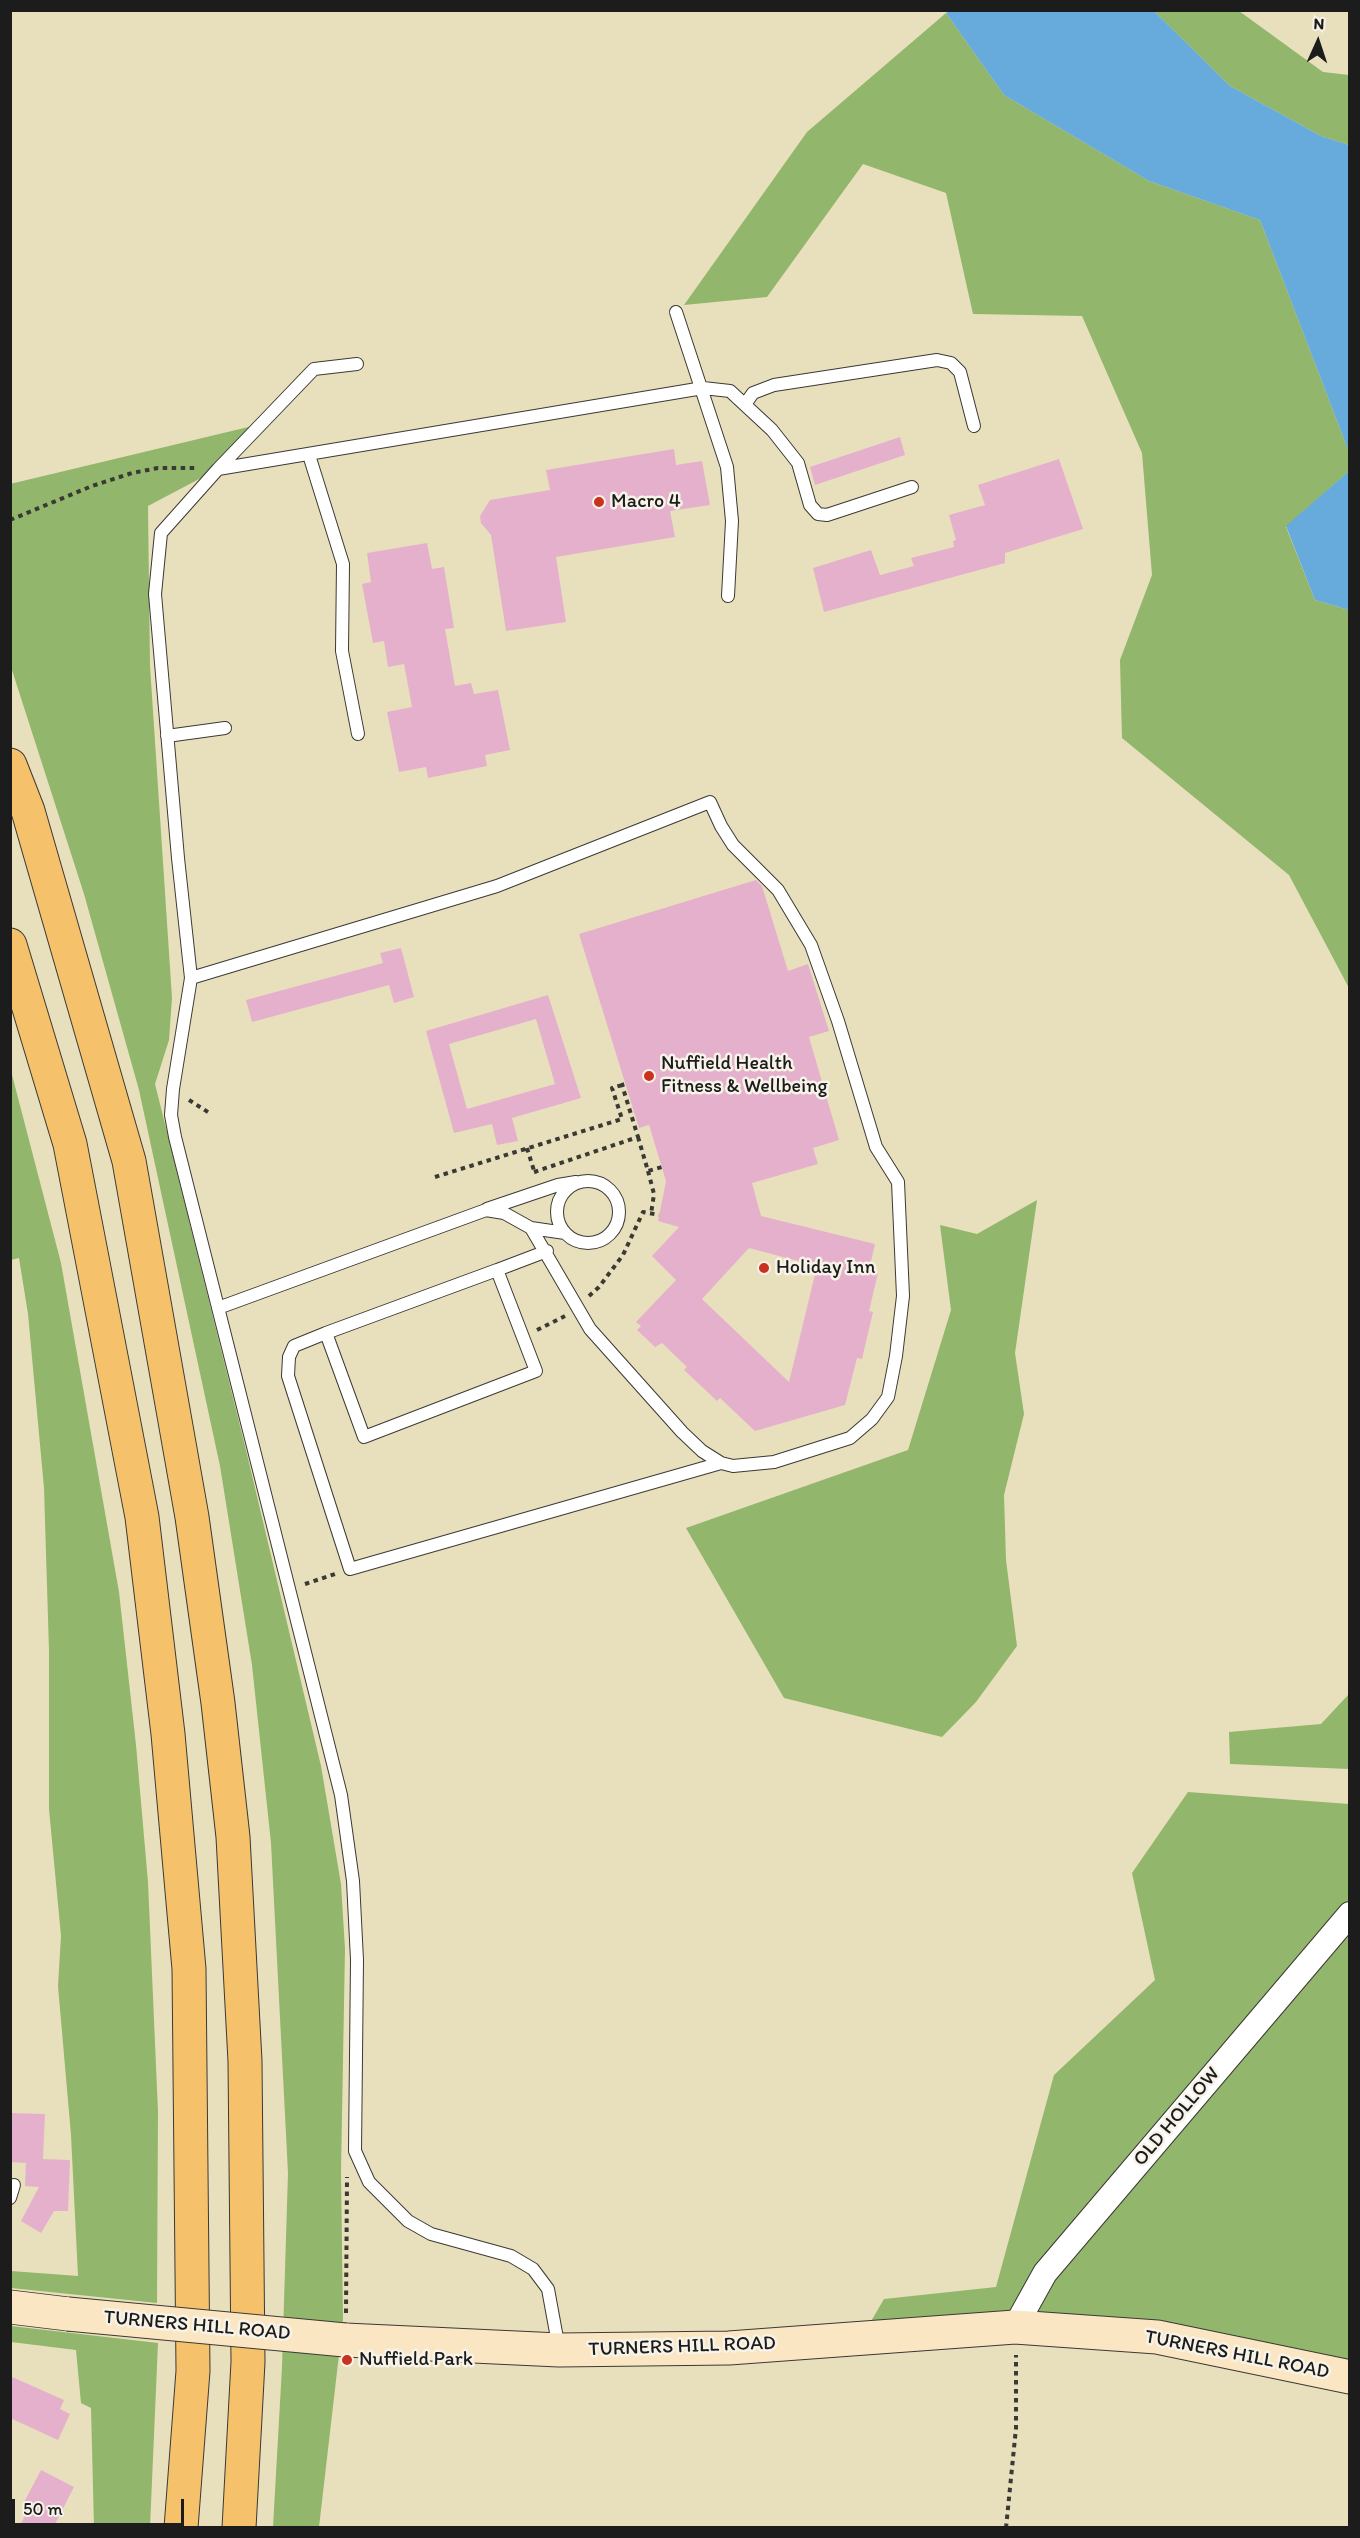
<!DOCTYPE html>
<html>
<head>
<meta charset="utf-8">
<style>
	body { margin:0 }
	#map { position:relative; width:1360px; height:2538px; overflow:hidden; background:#e8e0bc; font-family:Itim,sans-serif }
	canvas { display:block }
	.frame { position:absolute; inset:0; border:12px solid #1c1c1c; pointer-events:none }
	.north { position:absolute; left:1288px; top:12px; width:60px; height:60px; -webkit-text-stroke:4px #f7f3e8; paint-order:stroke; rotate:3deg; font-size:16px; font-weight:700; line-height:24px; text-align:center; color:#1c1c1c }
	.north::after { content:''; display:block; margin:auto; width:21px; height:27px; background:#1c1c1c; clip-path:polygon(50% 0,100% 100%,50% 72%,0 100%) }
	.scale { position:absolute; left:12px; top:2499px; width:172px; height:27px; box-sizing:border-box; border:3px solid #1c1c1c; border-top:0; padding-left:8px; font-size:18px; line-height:21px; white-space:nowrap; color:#1c1c1c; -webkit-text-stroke:4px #f7f3e8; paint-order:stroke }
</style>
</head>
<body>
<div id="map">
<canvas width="1360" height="2538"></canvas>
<div class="frame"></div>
<div class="north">N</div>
<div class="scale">50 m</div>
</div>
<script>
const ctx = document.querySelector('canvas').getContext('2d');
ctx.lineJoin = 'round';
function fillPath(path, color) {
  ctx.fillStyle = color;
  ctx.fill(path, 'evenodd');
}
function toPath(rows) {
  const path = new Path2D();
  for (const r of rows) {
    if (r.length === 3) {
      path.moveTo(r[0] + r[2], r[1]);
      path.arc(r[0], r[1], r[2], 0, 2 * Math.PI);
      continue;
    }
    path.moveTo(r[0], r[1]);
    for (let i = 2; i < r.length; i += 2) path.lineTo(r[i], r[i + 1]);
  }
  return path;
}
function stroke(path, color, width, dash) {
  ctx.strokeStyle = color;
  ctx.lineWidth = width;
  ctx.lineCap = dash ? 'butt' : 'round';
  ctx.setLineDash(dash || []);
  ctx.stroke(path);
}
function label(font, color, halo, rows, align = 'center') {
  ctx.font = font + ' Itim,sans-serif';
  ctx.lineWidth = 5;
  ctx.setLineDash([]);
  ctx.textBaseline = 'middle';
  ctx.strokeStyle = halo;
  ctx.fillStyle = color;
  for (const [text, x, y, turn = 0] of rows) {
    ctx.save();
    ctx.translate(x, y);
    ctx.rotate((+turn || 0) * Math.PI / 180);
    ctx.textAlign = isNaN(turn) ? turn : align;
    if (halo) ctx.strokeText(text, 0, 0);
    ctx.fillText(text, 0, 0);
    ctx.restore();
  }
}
fillPath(toPath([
	[1154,11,1239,11,1323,72,1349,75,1349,145,1321,136,1230,86],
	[946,13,1004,95,1149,181,1260,220,1349,452,1349,471,1286,527,1315,600,1349,610,1349,988,1289,875,1122,738,1120,660,1152,575,1142,453,1082,316,973,314,946,193,863,164,767,297,684,305,807,132],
	[261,424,218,469,148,506,150,666,172,998,169,1040,155,1084,246,1450,321,1766,341,1884,345,1949,341,2171,343,2320,319,2527,273,2527,282,2367,288,2173,271,1843,252,1665,220,1466,139,1090,84,894,11,667,10,484],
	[10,1067,61,1263,119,1592,136,1745,148,1882,158,2112,157,2303,11,2288,11,2271,78,2276,71,2135,58,1986,61,1936,49,1809,49,1651,44,1488,28,1314,19,1258,11,1260],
	[1037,1200,1015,1353,1024,1414,1004,1495,1006,1560,1017,1646,976,1702,942,1737,784,1698,686,1528,908,1450,951,1310,940,1225,977,1234],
	[1349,1694,1349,1769,1230,1764,1229,1732,1321,1724],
	[1188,1792,1349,1804,1349,2364,1163,2321,1058,2315,870,2323,884,2299,996,2287,1054,2075,1155,1980,1132,1873],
	[11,2326,158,2343,150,2527,94,2527,91,2408,81,2403,76,2350,11,2342]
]), '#92b66b');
fillPath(toPath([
	[950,11,1154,11,1230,86,1321,136,1349,145,1349,452,1260,220,1149,181,1004,95,946,13],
	[1349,471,1349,610,1315,600,1286,526]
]), '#66abdc');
fillPath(toPath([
	[900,437,905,455,815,485,810,467],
	[674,449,676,465,702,461,710,505,670,511,675,537,556,557,566,622,506,631,491,535,481,523,480,516,490,500,550,490,546,470],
	[1059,459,1083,529,1005,553,1005,563,824,612,813,568,871,550,880,575,914,566,911,558,954,547,953,541,956,540,949,515,985,505,978,485],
	[427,543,432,569,444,567,454,628,445,629,455,686,471,683,474,694,498,690,510,750,485,755,487,766,428,778,426,767,399,772,387,712,412,707,404,664,388,667,384,641,373,643,362,584,371,582,367,553],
	[756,880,762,886,788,971,808,964,829,1031,809,1037,839,1140,813,1148,818,1164,752,1183,761,1216,875,1244,869,1270,878,1273,869,1311,873,1312,862,1359,857,1358,845,1405,755,1431,720,1398,717,1401,684,1370,687,1367,662,1343,655,1347,637,1330,641,1326,636,1322,676,1280,652,1256,679,1227,658,1221,666,1181,649,1125,639,1128,579,934],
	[749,1248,817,1266,789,1382,702,1299],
	[401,948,414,997,394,1003,389,985,252,1022,246,1000,383,963,380,953],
	[548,995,581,1098,512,1118,518,1141,497,1145,492,1124,454,1133,426,1031],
	[536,1019,555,1084,467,1109,449,1044],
	[10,2113,45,2114,43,2159,70,2160,68,2211,54,2211,41,2233,21,2221,39,2187,25,2186,26,2163,10,2162],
	[10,2376,64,2400,60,2409,70,2414,58,2440,10,2418],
	[41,2470,74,2487,53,2528,19,2528,29,2507,23,2504]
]), '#e5b0cc');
const lane = toPath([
	[676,312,727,467,732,521,728,596],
	[357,364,314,369,218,469,161,533,155,594,178,858,191,978,173,1089,171,1115,175,1137,341,1795,353,1881,357,1960,355,2151,369,2182,408,2221,431,2234,511,2256,533,2269,548,2289,559,2349],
	[746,403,753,393,774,385,937,360,951,363,960,372,974,426],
	[309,455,343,564,342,651,358,734],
	[218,469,703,388,730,391,772,430,798,463,810,505,818,514,827,515,912,487],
	[167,736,225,728],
	[191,978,497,886,710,802,721,826,733,845,778,890,811,945,838,1021,876,1147,898,1182,903,1296,896,1356,888,1397,872,1419,850,1438,774,1462,733,1466,721,1463,702,1451,682,1432,590,1329,531,1228],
	[588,1212,31],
	[487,1209,558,1185,576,1182],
	[497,1270,536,1371,364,1437,326,1333,497,1270],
	[497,1270,547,1251],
	[218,1308,486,1210,504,1213,531,1228,565,1233],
	[326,1333,294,1346,289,1357,288,1376,350,1569,721,1463],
	[10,2198,14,2185]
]);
const street = toPath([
	[1015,2327,1045,2273,1350,1914]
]);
const secondary = toPath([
	[10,2307,68,2314],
	[345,2340,559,2350,729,2348,1015,2327,1157,2337,1350,2377]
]);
const highway = toPath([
	[10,765,28,811,129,1161,192,1517,218,1703,233,1837,245,2061,248,2362,239,2528],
	[10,945,70,1144,142,1517,168,1734,189,1969,193,2371,181,2528]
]);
stroke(lane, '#3b3934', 14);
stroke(street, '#3b3934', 26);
stroke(secondary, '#3b3934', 35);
stroke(highway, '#3b3934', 35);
stroke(toPath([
	[10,520,92,486,132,473,158,468,195,468],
	[189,1100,211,1114],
	[638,1137,648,1171,662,1167],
	[527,1148,535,1174],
	[648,1171,654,1194,651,1214],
	[534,1172,638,1137,622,1085,625,1084],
	[435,1177,622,1119,612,1088,622,1085],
	[589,1296,599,1287,623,1255,643,1212,659,1215],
	[537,1330,565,1316],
	[305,1584,335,1574],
	[346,2313,347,2177],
	[1006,2528,1016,2428,1016,2355]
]), '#3b3934', 4, [4.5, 4.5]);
stroke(lane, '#fff', 12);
stroke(street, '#fff', 24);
stroke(secondary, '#fbe6c4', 33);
stroke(highway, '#f5c16b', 33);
const secondaryBridge = toPath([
	[68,2314,345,2340]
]);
stroke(secondaryBridge, '#3b3934', 35, []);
stroke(secondaryBridge, '#fbe6c4', 33);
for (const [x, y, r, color] of [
	[599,502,6,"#c8321e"],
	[649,1076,6,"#c8321e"],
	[764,1268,6,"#c8321e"],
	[347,2360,6,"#c8321e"]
]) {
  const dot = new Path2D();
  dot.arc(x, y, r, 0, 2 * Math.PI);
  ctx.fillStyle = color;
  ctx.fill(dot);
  stroke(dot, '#f7f3e8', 2);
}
label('20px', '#1c1c1c', '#f7f3e8', [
	["Macro 4",611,502],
	["Nuffield Health",661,1064],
	["Fitness & Wellbeing",661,1087],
	["Holiday Inn",776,1268],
	["Nuffield Park",359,2360]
], 'left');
label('20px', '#1c1c1c', '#f7f3e8', [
	["OLD HOLLOW",1177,2117,-50],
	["TURNERS HILL ROAD",197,2326,5],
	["TURNERS HILL ROAD",682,2347,-2],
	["TURNERS HILL ROAD",1237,2355,11]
]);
</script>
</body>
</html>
